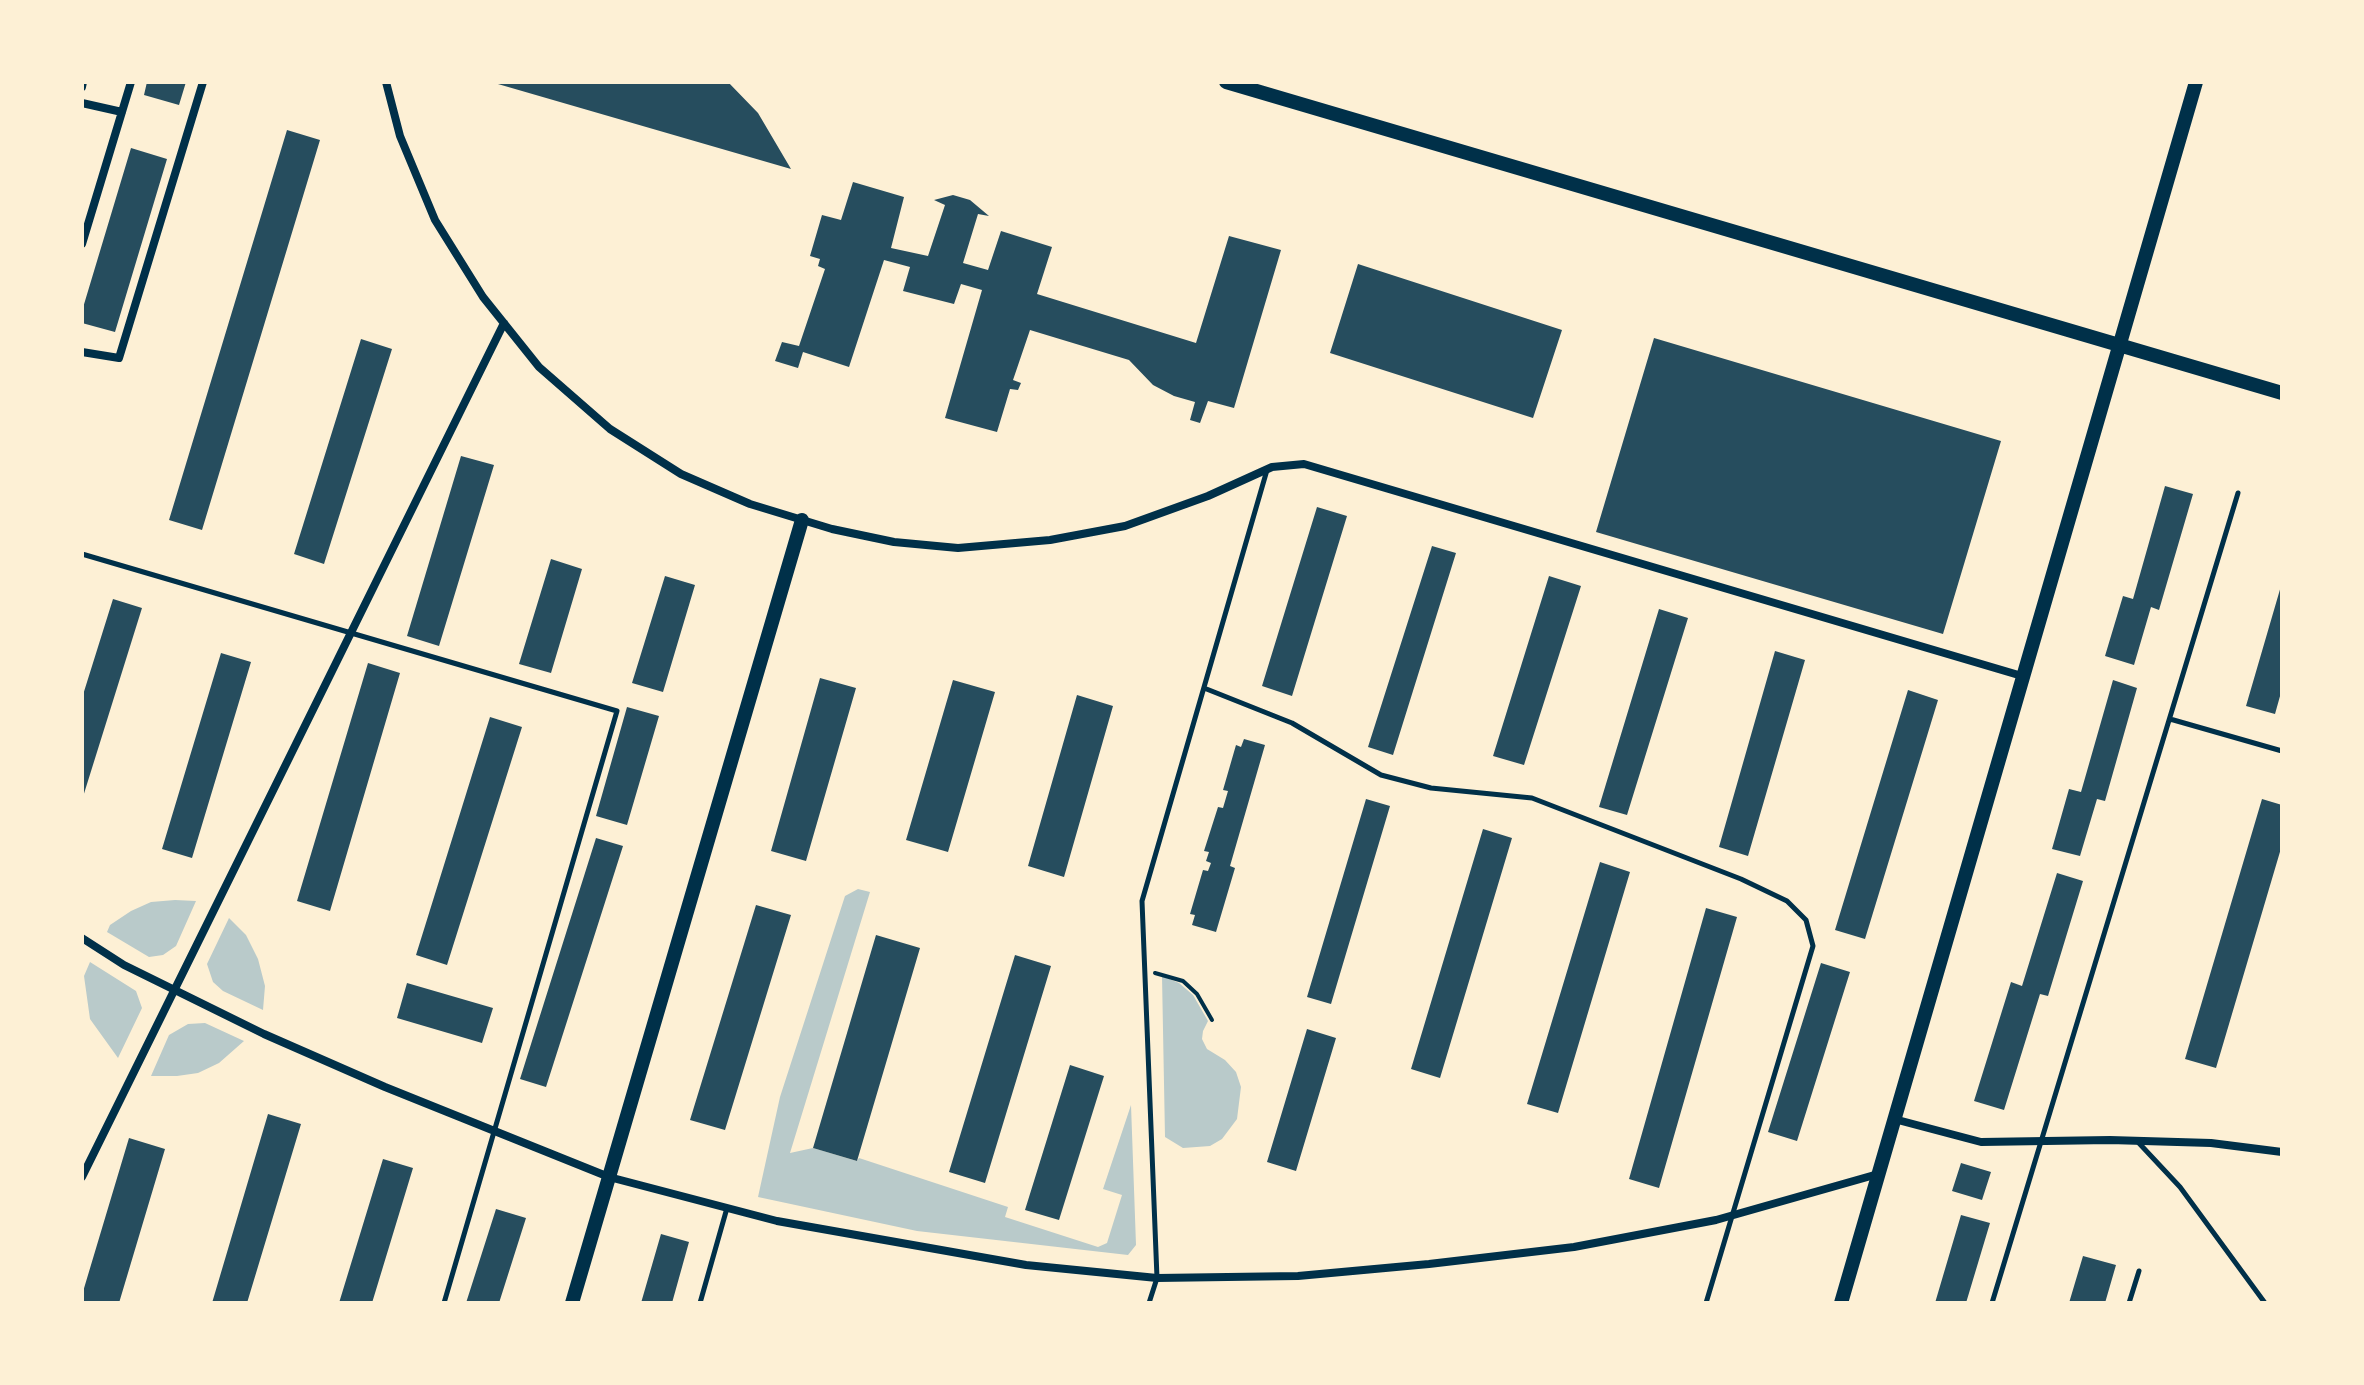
<!DOCTYPE html>
<html>
<head>
<meta charset="utf-8">
<style>
	body { margin:0 }
	#map { position:relative; width:2364px; height:1385px; overflow:hidden; background:#fdf0d5; font-family:"DM Sans",sans-serif }
	canvas { display:block }
	.frame { position:absolute; inset:0; border:84px solid #fdf0d5; pointer-events:none }
</style>
</head>
<body>
<div id="map">
<canvas width="2364" height="1385"></canvas>
<div class="frame"></div>
</div>
<script>
const ctx = document.querySelector('canvas').getContext('2d');
ctx.lineJoin = 'round';
function fillPath(path, color) {
  ctx.fillStyle = color;
  ctx.fill(path, 'evenodd');
}
function toPath(rows) {
  const path = new Path2D();
  for (const r of rows) {
    path.moveTo(r[0], r[1]);
    for (let i = 2; i < r.length; i += 2) path.lineTo(r[i], r[i + 1]);
  }
  return path;
}
function stroke(path, color, width, dash) {
  ctx.strokeStyle = color;
  ctx.lineWidth = width;
  ctx.lineCap = dash ? 'butt' : 'round';
  ctx.setLineDash(dash || []);
  ctx.stroke(path);
}
fillPath(toPath([
	[858,889,870,892,790,1153,813,1148,857,1161,859,1158,1008,1207,1005,1217,1098,1247,1107,1243,1122,1195,1103,1189,1131,1105,1136,1245,1128,1255,917,1231,758,1197,780,1097,845,896],
	[175,900,196,901,176,946,163,955,149,957,107,932,110,925,131,911,151,902],
	[229,918,246,935,258,959,265,986,263,1010,223,991,213,982,207,964],
	[90,962,136,991,142,1008,118,1058,90,1019,84,976],
	[1162,976,1179,983,1193,995,1208,1021,1203,1031,1202,1039,1207,1049,1225,1060,1236,1072,1241,1087,1237,1119,1222,1139,1210,1146,1183,1148,1165,1137],
	[205,1023,244,1041,219,1063,198,1073,177,1076,151,1076,169,1035,188,1024]
]), '#b9caca');
fillPath(toPath([
	[147,82,186,82,179,105,144,95],
	[491,82,728,82,758,113,791,169],
	[287,130,320,140,202,530,169,520],
	[131,148,167,159,115,332,82,323,82,311],
	[853,182,904,197,891,248,928,256,945,205,934,200,953,195,970,200,989,216,978,214,963,263,988,270,1001,231,1052,247,1037,294,1196,343,1229,236,1281,250,1234,408,1208,401,1200,423,1190,420,1195,402,1174,396,1153,385,1129,360,1030,330,1013,380,1021,383,1018,390,1010,389,997,432,945,418,982,290,961,284,954,304,903,291,910,267,884,260,849,367,803,352,798,368,775,361,782,342,799,346,825,269,818,266,820,259,810,256,822,215,841,220],
	[1358,264,1562,330,1533,418,1330,353],
	[1654,338,2001,441,1943,634,1596,532],
	[361,339,392,349,324,564,294,554],
	[461,456,494,465,439,646,407,636],
	[2165,486,2193,494,2159,610,2151,607,2134,665,2105,656,2123,596,2133,599],
	[1317,507,1347,516,1292,696,1262,686],
	[1432,546,1456,553,1393,755,1368,747],
	[551,559,582,569,551,673,519,664],
	[665,576,695,585,663,692,632,683],
	[1549,576,1581,586,1524,765,1493,756],
	[2281,586,2282,689,2275,714,2246,706],
	[113,599,142,608,82,800,82,698],
	[1659,609,1688,618,1627,815,1599,807],
	[1775,651,1805,660,1748,856,1719,847],
	[221,653,251,662,192,858,162,849],
	[368,663,400,673,330,911,297,901],
	[820,678,856,688,806,861,771,851],
	[953,680,995,692,948,852,906,840],
	[2113,680,2137,688,2105,801,2097,799,2080,856,2052,849,2069,789,2081,792],
	[1908,690,1938,700,1865,939,1835,930],
	[1077,695,1113,706,1064,877,1028,866],
	[627,707,659,716,627,825,596,816],
	[490,717,522,727,447,965,416,955],
	[1244,739,1265,745,1230,866,1235,868,1216,932,1192,925,1195,915,1190,914,1203,870,1208,871,1211,863,1206,861,1209,852,1204,851,1218,807,1223,808,1228,791,1223,790,1236,745,1241,747],
	[1366,799,1390,806,1331,1004,1307,997],
	[2262,799,2282,805,2282,845,2216,1068,2185,1059],
	[1483,829,1512,838,1440,1078,1411,1069],
	[596,838,623,846,546,1087,520,1079],
	[1600,862,1630,872,1558,1113,1527,1104],
	[2057,873,2083,881,2048,996,2040,994,2004,1110,1974,1101,2011,982,2022,986],
	[756,905,791,915,725,1130,690,1120],
	[1706,908,1737,917,1659,1188,1629,1179],
	[876,935,920,948,857,1161,813,1148],
	[1015,955,1051,966,985,1183,949,1172],
	[1821,963,1850,972,1797,1141,1768,1132],
	[407,983,493,1008,482,1043,397,1018],
	[1307,1029,1336,1038,1296,1171,1267,1162],
	[1070,1065,1104,1076,1059,1220,1025,1210],
	[268,1114,301,1124,247,1303,212,1303],
	[129,1138,165,1149,119,1303,82,1303,82,1295],
	[383,1159,413,1168,372,1303,339,1303],
	[1961,1163,1991,1172,1982,1200,1952,1191],
	[496,1209,526,1218,499,1303,466,1303],
	[1961,1215,1990,1223,1966,1303,1935,1303],
	[661,1234,689,1242,672,1303,641,1303],
	[2083,1256,2116,1265,2105,1303,2069,1303]
]), '#264d5e');
stroke(toPath([
	[1155,973,1183,981,1197,994,1212,1020]
]), '#003049', 4);
stroke(toPath([
	[82,554,617,711,444,1303],
	[1204,688,1292,723,1381,775,1431,788,1532,798,1741,879,1787,901,1806,920,1813,946,1706,1303],
	[2170,719,2282,751],
	[2137,1141,2180,1187,2265,1303],
	[700,1303,727,1208],
	[1149,1303,1157,1278,1142,901,1267,470],
	[1992,1303,2238,493],
	[2129,1303,2139,1271]
]), '#003049', 5);
stroke(toPath([
	[386,82,400,136,435,220,483,297,539,367,610,429,681,474,750,504,832,529,894,542,958,548,1050,540,1125,526,1208,496,1272,467,1304,464,2022,676],
	[82,87,83,82],
	[82,103,122,112],
	[82,244,131,82],
	[82,352,119,358,203,82],
	[82,938,124,965,264,1034,385,1087,609,1177,777,1221,1026,1265,1157,1278,1298,1276,1429,1264,1574,1247,1716,1220,1878,1174],
	[1894,1119,1981,1142,2110,1140,2211,1143,2282,1152],
	[82,1177,504,323]
]), '#003049', 8);
stroke(toPath([
	[1226,82,2282,393],
	[572,1303,802,520],
	[1841,1303,2196,82]
]), '#003049', 14);
</script>
</body>
</html>
